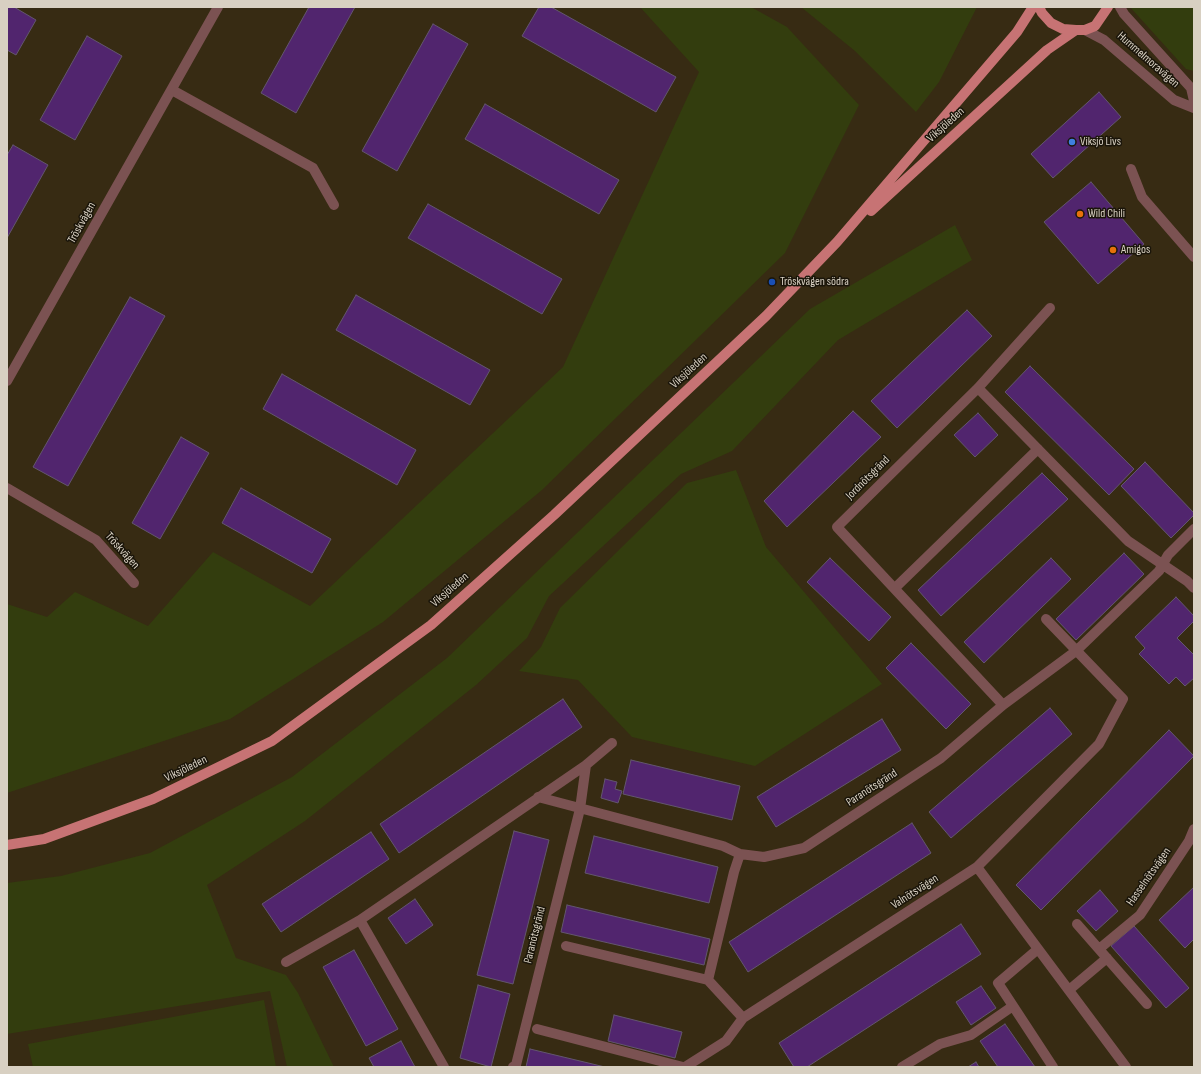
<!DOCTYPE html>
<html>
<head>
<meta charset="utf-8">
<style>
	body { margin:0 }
	#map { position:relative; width:1201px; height:1074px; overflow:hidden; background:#372b13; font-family:"Sofia Sans Condensed",sans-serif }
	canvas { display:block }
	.frame { position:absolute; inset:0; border:8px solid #d8d0c2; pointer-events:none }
</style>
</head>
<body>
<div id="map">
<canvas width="1201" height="1074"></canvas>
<div class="frame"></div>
</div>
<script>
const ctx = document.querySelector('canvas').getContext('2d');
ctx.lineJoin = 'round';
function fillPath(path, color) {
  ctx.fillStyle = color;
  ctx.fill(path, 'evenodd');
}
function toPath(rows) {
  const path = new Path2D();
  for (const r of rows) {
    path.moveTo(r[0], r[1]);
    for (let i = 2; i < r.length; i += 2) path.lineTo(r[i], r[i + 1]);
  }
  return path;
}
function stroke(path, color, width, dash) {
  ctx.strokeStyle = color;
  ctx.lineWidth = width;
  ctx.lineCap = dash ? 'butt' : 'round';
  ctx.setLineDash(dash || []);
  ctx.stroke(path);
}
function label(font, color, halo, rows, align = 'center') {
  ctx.font = font + ' "Sofia Sans Condensed",sans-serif';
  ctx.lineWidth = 3;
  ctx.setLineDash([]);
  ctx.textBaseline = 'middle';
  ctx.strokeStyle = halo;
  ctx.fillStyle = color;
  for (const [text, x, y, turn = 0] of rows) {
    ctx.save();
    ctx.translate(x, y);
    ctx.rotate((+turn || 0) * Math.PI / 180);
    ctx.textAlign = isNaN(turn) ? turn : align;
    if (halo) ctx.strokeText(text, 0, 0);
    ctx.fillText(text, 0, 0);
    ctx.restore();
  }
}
fillPath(toPath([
	[640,7,751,7,787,27,859,105,785,253,542,490,383,622,230,719,7,793,7,604,47,617,75,592,148,626,213,552,310,606,563,367,699,72],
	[801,7,977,7,939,82,916,112,855,51],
	[1130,7,1194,7,1194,71,1186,69],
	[955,225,972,260,838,340,732,451,681,474,549,596,527,638,476,685,305,821,207,885,236,958,286,975,298,993,334,1067,287,1067,270,991,7,1034,7,883,61,876,150,853,292,777,447,658,810,309],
	[736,470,766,547,882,684,755,766,632,737,578,680,519,671,541,647,560,608,687,483],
	[264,1000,276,1067,33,1067,28,1044]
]), '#333d0e');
const building = toPath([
	[7,7,14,7,36,20,16,55,7,50,7,7],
	[309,7,355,7,296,113,261,93,309,7],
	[539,7,551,7,676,77,656,112,522,36,539,7],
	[433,24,468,44,397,171,362,151,433,24],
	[87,36,122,56,75,140,40,120,87,36],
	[1099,92,1121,117,1053,178,1031,154,1099,92],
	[485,104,619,180,599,214,465,139,485,104],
	[13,145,48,165,7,238,7,155,13,145],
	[1091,182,1144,244,1098,284,1044,222,1091,182],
	[428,204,562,279,542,314,408,238,428,204],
	[356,295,490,370,470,405,336,330,356,295],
	[130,297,165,316,68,486,33,467,130,297],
	[967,310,992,336,897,428,871,401,967,310],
	[1030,366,1134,469,1109,495,1005,392,1030,366],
	[282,374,416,450,397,485,263,409,282,374],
	[853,411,881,437,787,527,764,501,853,411],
	[978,413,998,435,975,457,954,435,978,413],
	[181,437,209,453,160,539,132,523,181,437],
	[1145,462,1194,513,1194,515,1171,538,1121,486,1145,462],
	[1042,473,1068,499,941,616,918,590,1042,473],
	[241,488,331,539,312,573,222,523,241,488],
	[1124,553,1144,574,1076,640,1056,619,1124,553],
	[830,558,891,617,869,641,807,582,830,558],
	[1051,558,1071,579,984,663,964,642,1051,558],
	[1176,597,1194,616,1194,621,1177,638,1194,655,1194,678,1185,686,1176,677,1169,684,1139,654,1145,648,1135,637,1176,597],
	[911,643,971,704,946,729,886,668,911,643],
	[563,699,582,727,399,853,380,824,563,699],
	[1050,708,1072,734,951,838,929,812,1050,708],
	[882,719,901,750,776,827,757,797,882,719],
	[1169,730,1194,756,1041,910,1016,885,1169,730],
	[631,760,740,786,732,820,623,794,631,760],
	[605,779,617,782,615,789,622,791,618,803,601,798,605,779],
	[912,823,931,853,748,972,729,942,912,823],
	[514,831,549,840,513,984,477,975,514,831],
	[371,832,389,859,281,932,262,904,371,832],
	[594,836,718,867,709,903,585,873,594,836],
	[1194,887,1194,939,1185,948,1159,920,1194,887],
	[1100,890,1118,911,1096,931,1077,911,1100,890],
	[415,899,433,925,406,944,388,918,415,899],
	[567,905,710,939,704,965,561,932,567,905],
	[961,924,981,954,807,1067,794,1067,779,1043,961,924],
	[1134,926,1189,988,1166,1008,1111,946,1134,926],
	[354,950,398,1029,366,1046,323,967,354,950],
	[478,985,510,994,491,1067,460,1058,478,985],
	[981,986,996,1008,971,1025,956,1002,981,986],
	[614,1015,682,1032,675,1058,608,1041,614,1015],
	[1005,1024,1035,1067,998,1067,980,1041,1005,1024],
	[401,1041,415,1067,374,1067,369,1058,401,1041],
	[530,1049,605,1067,526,1067,530,1049],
	[976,1062,979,1067,968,1067,976,1062]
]);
fillPath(building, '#51256e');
stroke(building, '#63566e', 1);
stroke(toPath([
	[1120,7,1124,14,1191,88,1194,101],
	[1085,30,1104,40,1174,100,1194,108],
	[172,90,313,168,334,205],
	[1131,169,1142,197,1194,257],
	[7,381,218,7],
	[978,388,1128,541,1187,581,1194,588],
	[7,488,96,540,134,583],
	[895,588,1038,449],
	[1003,705,837,527,978,388,1050,308],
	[538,797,723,846,740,854,734,872,708,980],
	[740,854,764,857,804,848,941,758,1003,705,1076,651,1159,571,1168,555,1194,529],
	[977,867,1126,1067],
	[360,920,444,1067],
	[1077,924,1147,1004],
	[566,946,708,980,743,1018],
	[1038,949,998,983,1053,1067],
	[1099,949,1140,915,1189,841,1194,829],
	[286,962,360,920,586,765,612,743],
	[1069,990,1107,958],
	[537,1029,683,1067],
	[513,1067,516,1065,580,809,586,765],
	[685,1067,726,1041,743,1018,977,867,1099,744,1123,699,1046,619],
	[902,1067,940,1044,971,1035,1013,1006]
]), '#7b5252', 10);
stroke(toPath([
	[1039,7,1042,13,1051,23,1063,29,1076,30,1085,30,1095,26,1108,7],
	[871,211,1047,50,1076,30],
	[7,845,44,839,153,799,272,741,431,625,554,515,766,316,837,242,1017,32,1033,7]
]), '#c77374', 10);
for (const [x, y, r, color] of [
	[1072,142,4,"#3f7fe0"],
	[1080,214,4,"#e8710a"],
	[1113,250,4,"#e8710a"],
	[772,282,4,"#1a4fb4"]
]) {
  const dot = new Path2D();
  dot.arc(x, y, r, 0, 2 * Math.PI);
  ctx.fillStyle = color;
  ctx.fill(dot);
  stroke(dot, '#1a150a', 1.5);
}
label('12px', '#d8d0c2', '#1a150a', [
	["Hummelmoravägen",1148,60,41],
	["Viksjöleden",946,125,-42],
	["Tröskvägen",82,223,-61],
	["Viksjöleden",689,371,-43],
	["Jordnötsgränd",868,478,-45],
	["Tröskvägen",122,551,48],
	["Viksjöleden",450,590,-41],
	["Viksjöleden",186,769,-26],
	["Paranötsgränd",872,788,-33],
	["Hasselnötsvägen",1149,877,-55],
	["Valnötsvägen",915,892,-33],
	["Paranötsgränd",535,935,-76]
]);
label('12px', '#d8d0c2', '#1a150a', [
	["Viksjö Livs",1080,142],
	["Wild Chili",1088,214],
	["Amigos",1121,250],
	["Tröskvägen södra",780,282]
], 'left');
</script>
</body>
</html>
